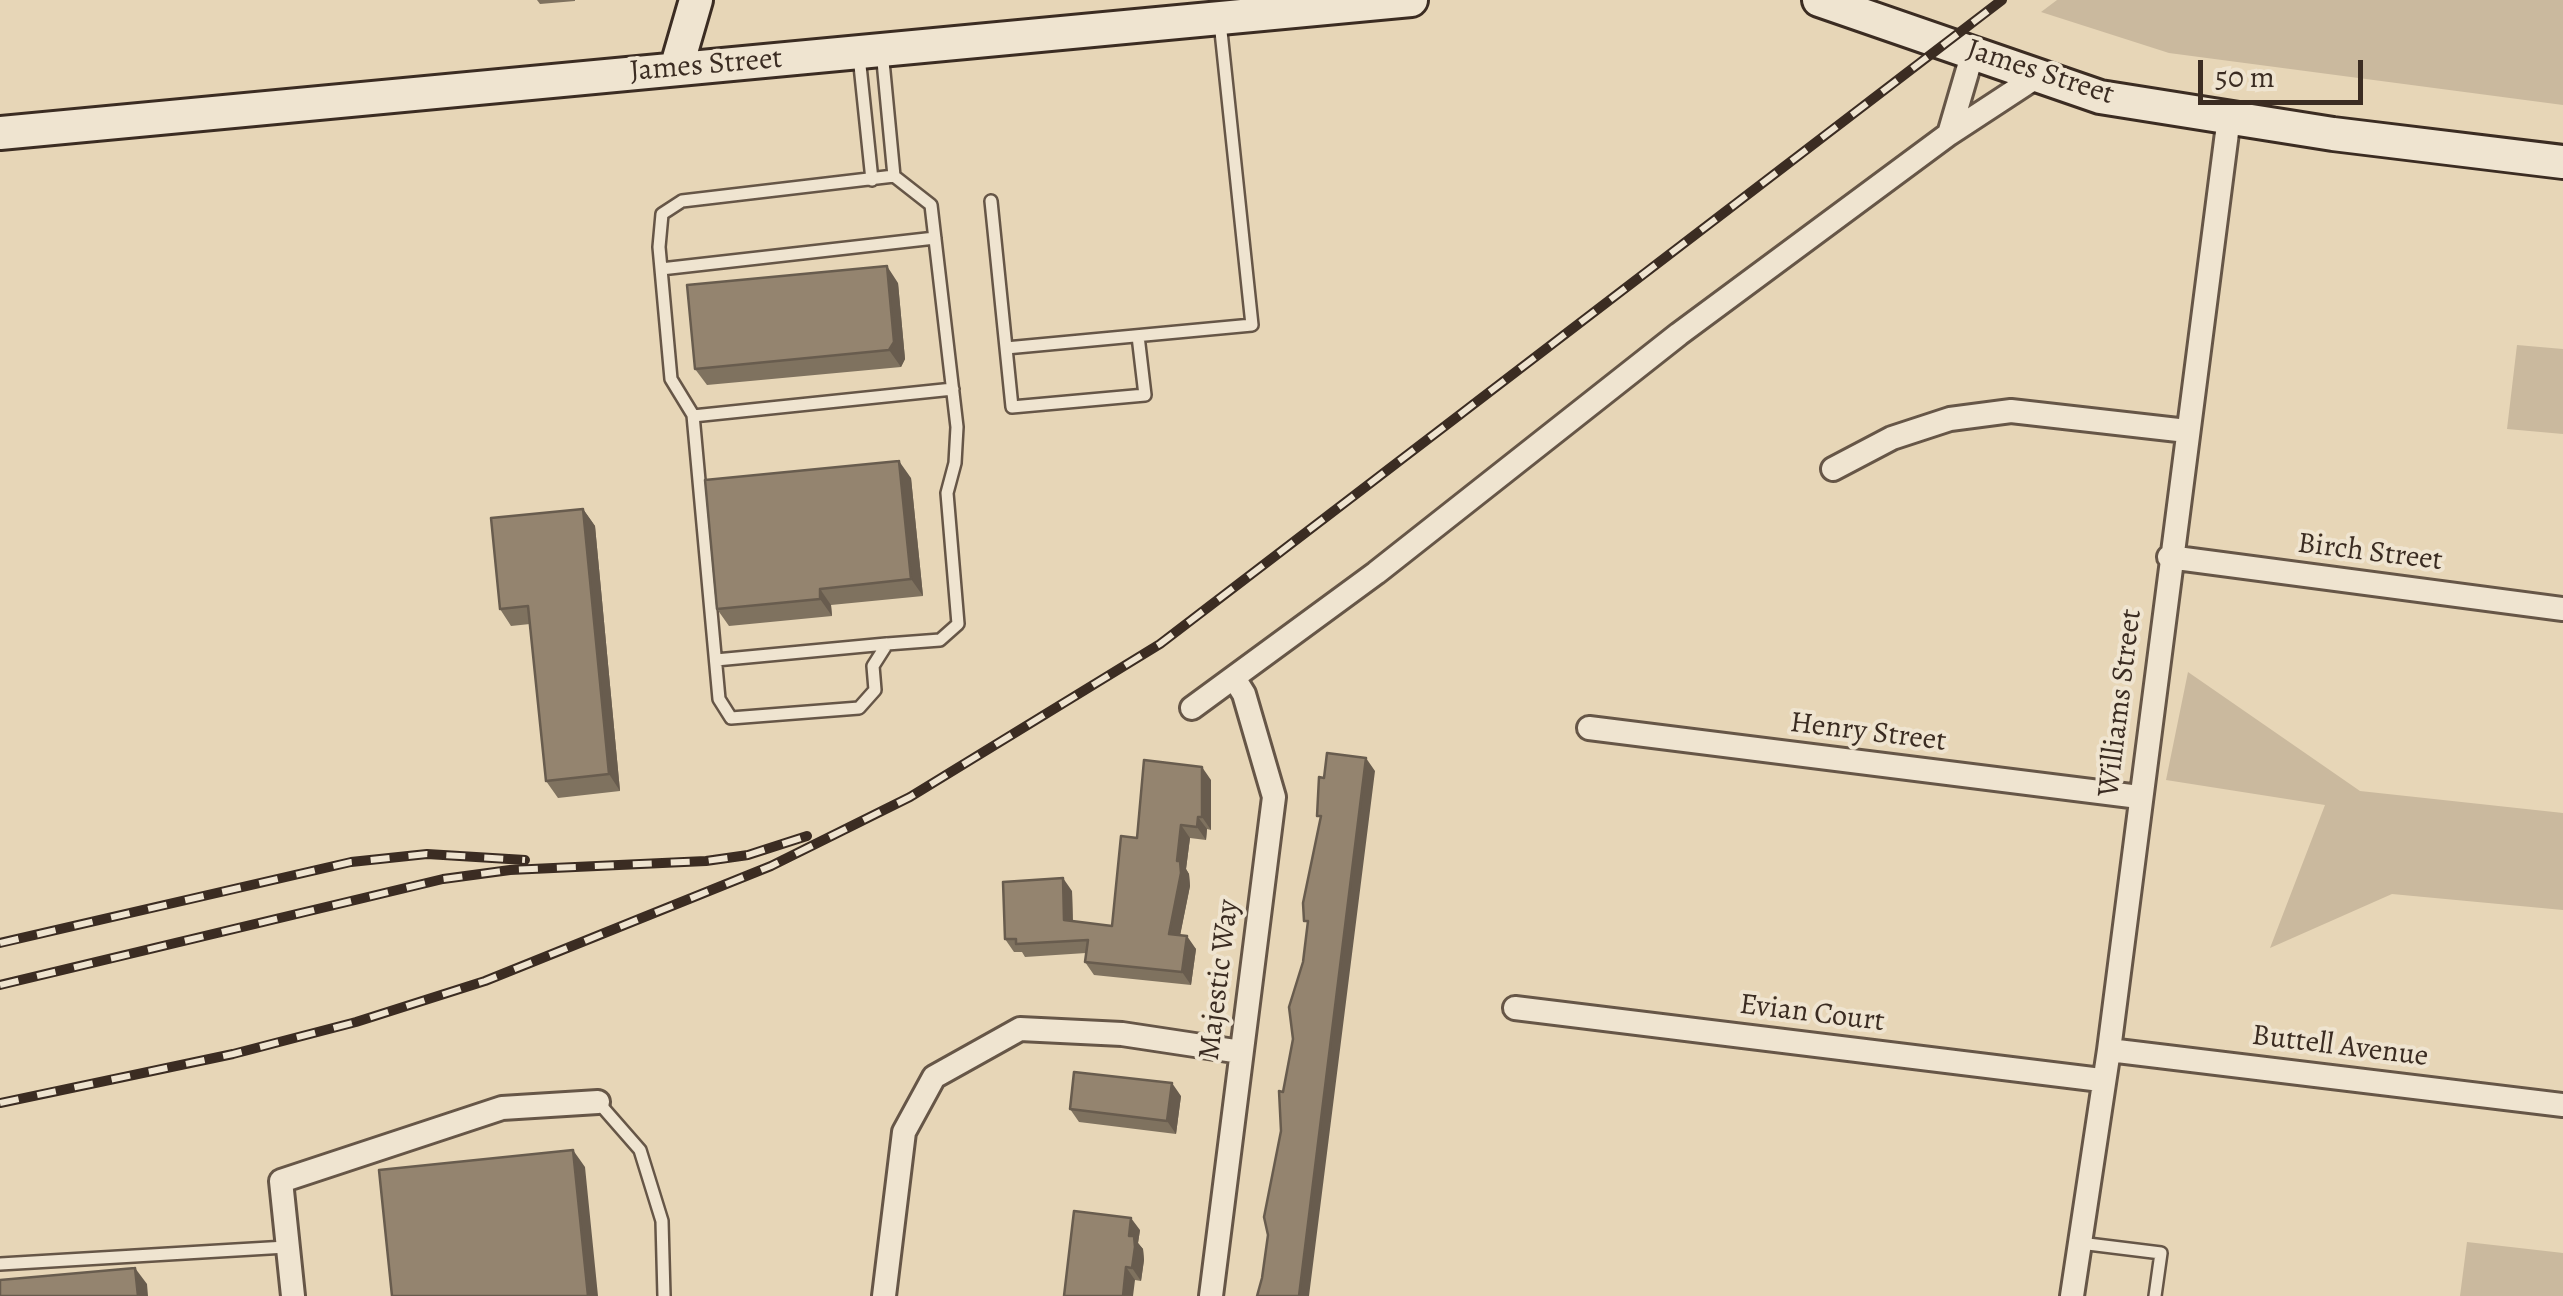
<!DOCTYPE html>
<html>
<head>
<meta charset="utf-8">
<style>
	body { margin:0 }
	#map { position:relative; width:2563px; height:1296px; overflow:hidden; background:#e7d6b7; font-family:Alegreya,serif }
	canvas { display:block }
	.scale { position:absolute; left:2198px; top:60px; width:165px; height:45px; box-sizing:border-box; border:5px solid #3b2c22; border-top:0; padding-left:12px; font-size:30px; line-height:35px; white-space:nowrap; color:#3b2c22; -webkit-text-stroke:8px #efe4d0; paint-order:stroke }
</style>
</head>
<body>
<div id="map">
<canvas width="2563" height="1296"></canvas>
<div class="scale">50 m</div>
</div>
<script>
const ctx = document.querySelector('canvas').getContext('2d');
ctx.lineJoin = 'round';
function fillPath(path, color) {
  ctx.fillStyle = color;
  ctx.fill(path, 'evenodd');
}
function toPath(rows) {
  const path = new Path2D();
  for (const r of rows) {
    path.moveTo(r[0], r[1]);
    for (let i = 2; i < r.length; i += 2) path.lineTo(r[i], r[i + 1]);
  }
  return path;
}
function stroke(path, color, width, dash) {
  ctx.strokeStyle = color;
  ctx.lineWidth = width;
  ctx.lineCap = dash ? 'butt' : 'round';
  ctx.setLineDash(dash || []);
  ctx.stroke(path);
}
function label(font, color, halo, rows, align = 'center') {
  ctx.font = font + ' Alegreya,serif';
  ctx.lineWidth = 8;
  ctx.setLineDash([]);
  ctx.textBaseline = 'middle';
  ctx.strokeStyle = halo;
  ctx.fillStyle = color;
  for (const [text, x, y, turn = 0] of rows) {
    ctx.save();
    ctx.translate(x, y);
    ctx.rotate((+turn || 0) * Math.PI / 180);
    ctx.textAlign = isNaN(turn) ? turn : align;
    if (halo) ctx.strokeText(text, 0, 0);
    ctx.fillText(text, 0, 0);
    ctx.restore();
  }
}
fillPath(toPath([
	[2057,0,2563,0,2563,105,2169,53,2041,12],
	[2517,345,2563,349,2563,434,2507,429],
	[2188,672,2360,791,2563,813,2563,910,2392,894,2270,948,2325,805,2166,780],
	[2467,1242,2563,1253,2563,1296,2460,1296]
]), '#cab99e');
const lane = toPath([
	[882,51,894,176],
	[859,56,872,180],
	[894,176,931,205,957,427,955,463,947,493,958,624,940,640,887,644,873,666,875,690,859,708,731,718,719,699,693,415,671,379,659,247,662,214,682,201,894,176],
	[991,201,1006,348],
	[661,269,935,238],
	[1138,336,1145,395,1012,407,1006,348,1252,325,1220,22],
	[693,416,953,389],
	[716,660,886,644],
	[598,1102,640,1150,662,1221,664,1296],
	[2080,1243,2161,1253,2155,1296],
	[0,1264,286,1247]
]);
const street = toPath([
	[1949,134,1973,52],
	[1833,469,1892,438,1950,419,2011,411,2187,431],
	[2169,557,2563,609],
	[1192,708,1376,573,1679,334,1949,134,2036,77],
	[1589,728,2139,797],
	[1515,1008,2101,1080],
	[2109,1050,2563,1105],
	[293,1296,281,1181,502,1108,598,1102],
	[884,1296,904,1132,934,1077,1020,1029,1122,1034,1241,1052],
	[1211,1296,1274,797,1244,694,1234,678],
	[2072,1296,2109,1050,2229,117]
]);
const secondary = toPath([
	[1819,0,2100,97,2333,134,2563,162],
	[676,69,696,0],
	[0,133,1411,0]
]);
stroke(lane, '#665647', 16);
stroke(street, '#665647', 28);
stroke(secondary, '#3b2c22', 38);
stroke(lane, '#efe4d0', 11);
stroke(street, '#efe4d0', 22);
stroke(secondary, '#efe4d0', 32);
const rail = toPath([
	[0,943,351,862,427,854,525,860],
	[0,985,443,879,510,870,706,861,748,855,807,836],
	[0,1103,233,1054,356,1022,485,981,771,866,910,797,1160,644,2002,0]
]);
stroke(rail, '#3b2c22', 10);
stroke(rail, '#efe4d0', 6, [19]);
fillPath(toPath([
	[537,0,575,0,575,1,540,4],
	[898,283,905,359,901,367,707,385,695,369],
	[911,478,923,596,831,605,832,616,729,626,717,609],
	[583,509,595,526,620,791,558,798,546,781,530,624,511,626,500,609],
	[1211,780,1211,830,1207,829,1206,840,1190,838,1186,869,1189,874,1190,886,1180,935,1196,949,1191,985,1094,975,1085,962,1086,953,1025,957,1022,952,1014,952,1005,939,1072,891,1073,921,1112,926,1137,838],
	[1181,1096,1176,1134,1079,1122,1070,1109],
	[1140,1230,1138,1243,1143,1249,1144,1260,1141,1281,1135,1280,1064,1296]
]), '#7f725f');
fillPath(toPath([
	[887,266,898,283,905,359,901,367,889,350],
	[899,461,911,478,923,596,911,579],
	[583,509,595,526,620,791,609,774],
	[820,589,831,605,832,616,820,599],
	[1366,758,1375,771,1309,1296,1299,1296],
	[1202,767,1211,780,1211,830,1202,817],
	[1198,817,1207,829,1206,840,1197,827],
	[1181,825,1190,838,1186,869,1189,874,1190,886,1178,946,1169,934],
	[1063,878,1072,891,1073,933,1064,920],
	[1187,936,1196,949,1191,985,1182,972],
	[1172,1083,1181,1096,1176,1134,1167,1121],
	[573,1150,585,1167,598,1296,588,1296],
	[1131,1218,1140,1230,1138,1243,1143,1249,1144,1260,1141,1281,1132,1268,1129,1236],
	[1126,1267,1135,1280,1133,1296,1123,1296],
	[135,1268,147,1284,148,1296,138,1296]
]), '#685c4e');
const building = toPath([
	[887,266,894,342,889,350,695,369,687,285,887,266],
	[899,461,911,579,820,589,820,599,717,609,705,480,899,461],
	[583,509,609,774,546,781,528,606,500,609,491,518,583,509],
	[1327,753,1366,758,1299,1296,1257,1296,1262,1278,1268,1235,1264,1217,1281,1131,1279,1091,1283,1092,1293,1039,1289,1007,1303,962,1308,921,1304,921,1303,903,1321,816,1317,816,1319,777,1324,778,1327,753],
	[1144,760,1202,767,1202,817,1198,817,1197,827,1181,825,1177,861,1180,861,1181,873,1169,934,1187,936,1182,972,1085,962,1088,940,1016,944,1016,939,1005,939,1003,882,1063,878,1064,920,1112,926,1121,836,1137,838,1144,760],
	[1074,1072,1172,1083,1167,1121,1070,1109,1074,1072],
	[573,1150,588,1296,392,1296,379,1170,573,1150],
	[1074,1211,1131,1218,1129,1236,1134,1236,1135,1247,1132,1268,1126,1267,1123,1296,1064,1296,1074,1211],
	[135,1268,138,1296,0,1296,0,1280,135,1268]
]);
fillPath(building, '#94846f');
stroke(building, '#685c4e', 2.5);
label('30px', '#3b2c22', '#efe4d0', [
	["James Street",706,66,-5],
	["James Street",2040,73,18],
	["Birch Street",2370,553,7],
	["Williams Street",2121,703,-83],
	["Henry Street",1868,733,7],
	["Majestic Way",1220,980,-83],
	["Evian Court",1812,1014,7],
	["Buttell Avenue",2340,1047,7]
]);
</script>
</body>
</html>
